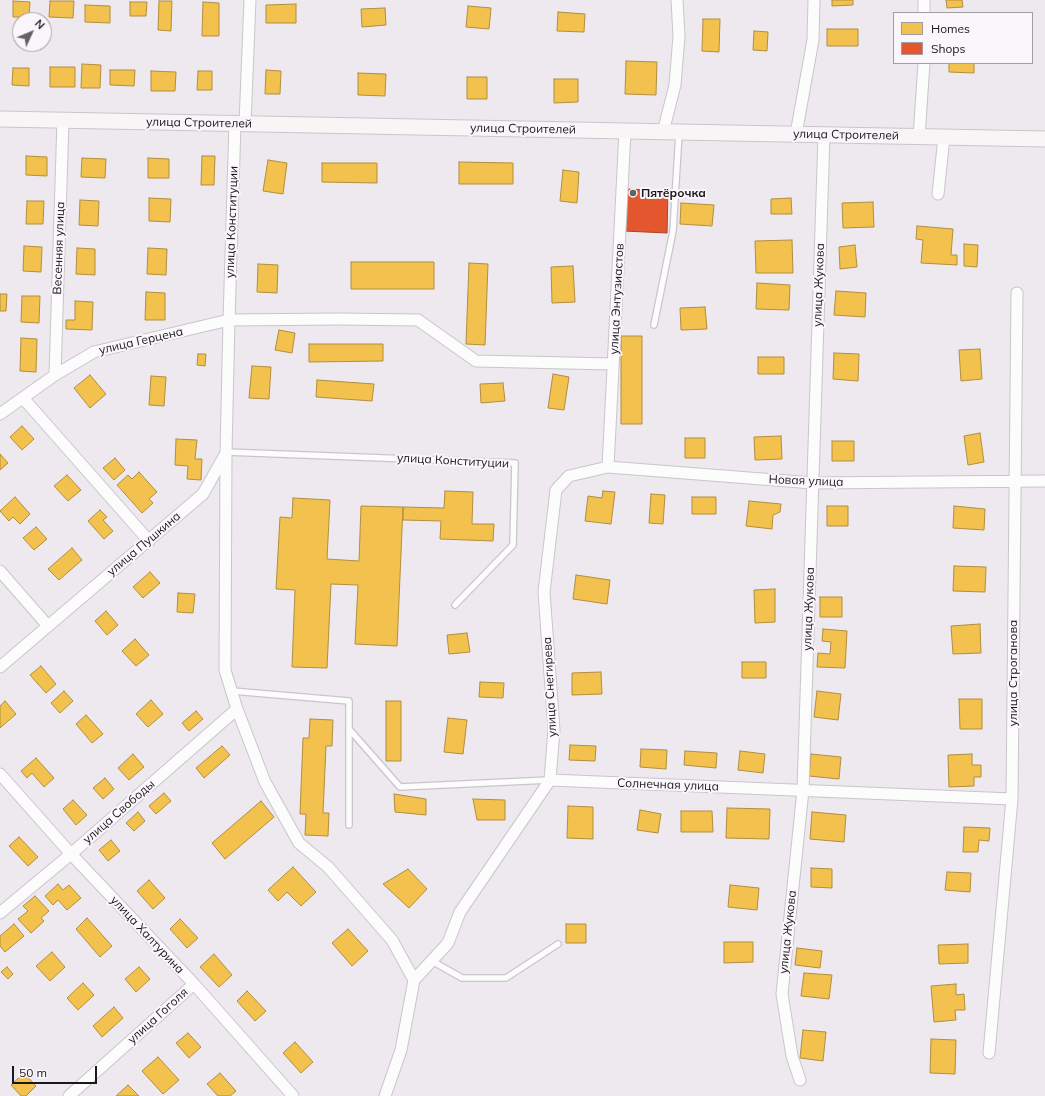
<!DOCTYPE html>
<html>
<head>
<meta charset="utf-8">
<style>
	body { margin:0 }
	#map { position:relative; width:1045px; height:1096px; overflow:hidden; background:#ede9ee; font-family:Mulish,sans-serif }
	canvas { display:block }
	.legend { position:absolute; left:893px; top:12px; width:140px; height:52px; box-sizing:border-box; background:#fbf5fc; border:1px solid #a19da2; margin:0; padding:5px 7px; list-style:none; font-size:12px; color:#1a181b }
	.legend li { display:flex; align-items:center; gap:8px; height:20px }
	.legend b { width:20px; border:1px solid #a19da2 }
	.north { position:absolute; left:12px; top:12px; width:40px; height:40px; box-sizing:border-box; background:#fbf5fc; border:1px solid #a19da2; border-radius:50%; rotate:46deg; font-size:11px; font-weight:700; line-height:16px; text-align:center; color:#1a181b }
	.north::after { content:''; display:block; margin:auto; width:14px; height:18px; background:#646165; clip-path:polygon(50% 0,100% 100%,50% 72%,0 100%) }
	.scale { position:absolute; left:12px; top:1066px; width:85px; height:18px; box-sizing:border-box; border:2px solid #1a181b; border-top:0; padding-left:5px; font-size:12px; line-height:14px; white-space:nowrap; color:#1a181b; -webkit-text-stroke:3px #fbf5fc; paint-order:stroke }
</style>
</head>
<body>
<div id="map">
<canvas width="1045" height="1096"></canvas>
<ul class="legend">
<li><b style="height:11px;background:#f2c14e"></b>Homes</li>
<li><b style="height:11px;background:#e4572e"></b>Shops</li>
</ul>
<div class="north">N</div>
<div class="scale">50 m</div>
</div>
<script>
const ctx = document.querySelector('canvas').getContext('2d');
ctx.lineJoin = 'round';
function fillPath(path, color) {
  ctx.fillStyle = color;
  ctx.fill(path, 'evenodd');
}
function toPath(rows) {
  const path = new Path2D();
  for (const r of rows) {
    path.moveTo(r[0], r[1]);
    for (let i = 2; i < r.length; i += 2) path.lineTo(r[i], r[i + 1]);
  }
  return path;
}
function stroke(path, color, width, dash) {
  ctx.strokeStyle = color;
  ctx.lineWidth = width;
  ctx.lineCap = dash ? 'butt' : 'round';
  ctx.setLineDash(dash || []);
  ctx.stroke(path);
}
function label(font, color, halo, rows, align = 'center') {
  ctx.font = font + ' Mulish,sans-serif';
  ctx.lineWidth = 4;
  ctx.setLineDash([]);
  ctx.textBaseline = 'middle';
  ctx.strokeStyle = halo;
  ctx.fillStyle = color;
  for (const [text, x, y, turn = 0] of rows) {
    ctx.save();
    ctx.translate(x, y);
    ctx.rotate((+turn || 0) * Math.PI / 180);
    ctx.textAlign = isNaN(turn) ? turn : align;
    if (halo) ctx.strokeText(text, 0, 0);
    ctx.fillText(text, 0, 0);
    ctx.restore();
  }
}
const homes = toPath([
	[832,0,853,0,853,5,832,6,832,0],
	[946,0,962,0,963,7,947,8,946,0],
	[13,1,30,2,29,17,13,17,13,1],
	[50,1,74,1,73,18,49,17,50,1],
	[159,1,172,1,171,31,158,30,159,1],
	[130,2,147,2,146,16,130,16,130,2],
	[203,2,219,3,219,36,202,36,203,2],
	[296,4,296,23,266,23,266,5,296,4],
	[85,5,110,6,110,23,85,22,85,5],
	[468,6,491,8,489,29,466,27,468,6],
	[385,8,386,25,362,27,361,9,385,8],
	[558,12,585,14,584,32,557,31,558,12],
	[703,19,720,19,719,52,702,51,703,19],
	[827,29,858,29,858,46,827,46,827,29],
	[754,31,768,32,767,51,753,50,754,31],
	[626,61,657,62,656,95,625,94,626,61],
	[949,63,974,63,974,73,949,72,949,63],
	[82,64,101,65,100,88,81,88,82,64],
	[50,67,75,67,75,87,50,87,50,67],
	[13,68,29,68,29,86,12,85,13,68],
	[110,70,135,70,134,86,110,85,110,70],
	[266,70,281,71,280,94,265,94,266,70],
	[151,71,176,72,175,91,151,91,151,71],
	[198,71,212,71,212,90,197,90,198,71],
	[358,73,386,74,385,96,358,95,358,73],
	[467,77,487,77,487,99,467,99,467,77],
	[554,79,578,79,578,102,554,103,554,79],
	[26,156,47,157,47,176,26,175,26,156],
	[202,156,215,156,214,185,201,185,202,156],
	[82,158,106,159,105,178,81,177,82,158],
	[148,158,169,159,169,178,148,178,148,158],
	[268,160,287,163,283,194,263,191,268,160],
	[459,162,513,163,513,184,459,184,459,162],
	[322,163,377,163,377,183,322,182,322,163],
	[563,170,579,172,577,203,560,201,563,170],
	[149,198,171,199,170,222,149,221,149,198],
	[791,198,792,214,771,214,771,199,791,198],
	[80,200,99,201,98,226,79,225,80,200],
	[27,201,44,201,43,224,26,224,27,201],
	[873,202,874,227,843,228,842,203,873,202],
	[681,203,714,205,712,226,680,224,681,203],
	[917,226,953,229,951,255,957,255,957,265,921,263,923,240,916,239,917,226],
	[792,240,793,273,756,273,755,241,792,240],
	[964,244,978,245,977,267,964,266,964,244],
	[855,245,857,267,840,269,839,247,855,245],
	[24,246,42,247,41,272,23,271,24,246],
	[77,248,95,249,95,275,76,274,77,248],
	[148,248,167,249,166,275,147,274,148,248],
	[351,262,434,262,434,289,351,289,351,262],
	[469,263,488,264,485,345,466,344,469,263],
	[258,264,278,265,277,293,257,292,258,264],
	[573,266,575,302,552,303,551,267,573,266],
	[757,283,790,285,789,310,756,309,757,283],
	[836,291,866,293,865,317,834,315,836,291],
	[146,292,165,293,165,320,145,320,146,292],
	[0,294,7,294,6,311,0,311,0,294],
	[22,296,40,296,39,323,21,322,22,296],
	[75,301,93,302,92,330,66,329,66,320,75,320,75,301],
	[705,307,707,329,681,330,680,308,705,307],
	[279,330,295,333,292,353,275,350,279,330],
	[621,336,642,336,642,424,621,424,621,336],
	[21,338,37,339,36,372,20,371,21,338],
	[309,344,383,344,383,361,309,362,309,344],
	[980,349,982,379,961,381,959,350,980,349],
	[834,353,859,354,858,381,833,379,834,353],
	[198,354,206,354,205,366,197,365,198,354],
	[758,357,784,357,784,374,758,374,758,357],
	[252,366,271,367,269,399,249,398,252,366],
	[553,374,569,377,564,410,548,408,553,374],
	[90,375,106,394,90,408,74,388,90,375],
	[151,376,166,377,164,406,149,405,151,376],
	[317,380,374,384,372,401,316,397,317,380],
	[503,383,505,401,481,403,480,384,503,383],
	[22,426,34,439,22,450,10,437,22,426],
	[980,433,984,462,968,465,964,436,980,433],
	[781,436,782,459,755,460,754,437,781,436],
	[685,438,705,438,705,458,685,458,685,438],
	[176,439,197,440,195,459,202,459,201,480,187,479,188,466,175,465,176,439],
	[832,441,854,441,854,461,832,461,832,441],
	[0,454,8,463,0,470,0,454],
	[115,458,125,470,114,480,103,468,115,458],
	[139,472,157,492,149,499,153,503,142,513,117,485,128,475,132,479,139,472],
	[67,475,81,490,68,501,54,486,67,475],
	[445,491,473,492,472,524,494,524,493,541,440,539,441,521,403,520,403,507,444,508,445,491],
	[603,491,615,492,611,524,585,521,588,496,602,498,603,491],
	[651,494,665,495,663,524,649,523,651,494],
	[15,497,30,514,20,524,13,517,9,521,0,511,15,497],
	[692,497,716,497,716,514,692,514,692,497],
	[293,498,330,500,327,559,359,561,361,506,403,507,397,646,355,644,358,585,331,584,327,668,292,667,295,590,276,589,280,517,292,518,293,498],
	[749,501,781,504,780,512,773,515,772,529,746,526,749,501],
	[827,506,848,506,848,526,827,526,827,506],
	[954,506,985,509,984,530,953,528,954,506],
	[100,510,107,517,103,520,113,531,104,539,88,521,100,510],
	[36,527,47,539,34,550,23,538,36,527],
	[72,548,82,560,59,580,48,569,72,548],
	[954,566,986,567,985,592,953,591,954,566],
	[150,572,160,583,143,598,133,587,150,572],
	[576,575,610,580,607,604,573,599,576,575],
	[775,589,775,622,755,623,754,590,775,589],
	[178,593,195,594,193,613,177,612,178,593],
	[820,597,842,597,842,617,820,617,820,597],
	[106,611,118,625,107,635,95,621,106,611],
	[980,624,981,653,953,654,951,626,980,624],
	[823,629,847,631,845,668,817,667,818,653,830,654,831,642,822,641,823,629],
	[467,633,470,652,449,654,447,635,467,633],
	[135,639,149,655,136,666,122,651,135,639],
	[742,662,766,662,766,678,742,678,742,662],
	[41,666,56,684,46,693,30,675,41,666],
	[601,672,602,694,572,695,572,673,601,672],
	[480,682,504,683,503,698,479,697,480,682],
	[64,691,73,701,60,713,51,703,64,691],
	[817,691,841,694,838,720,814,717,817,691],
	[959,699,982,699,982,729,960,729,959,699],
	[151,700,163,714,148,727,136,714,151,700],
	[5,701,16,714,0,728,0,706,5,701],
	[386,701,401,701,401,761,386,761,386,701],
	[196,711,203,719,189,731,182,723,196,711],
	[86,715,103,734,92,743,76,724,86,715],
	[448,718,467,720,463,754,444,752,448,718],
	[310,719,333,720,332,746,326,746,323,813,329,813,328,836,305,835,306,814,300,814,303,738,309,738,310,719],
	[570,745,596,746,595,761,569,760,570,745],
	[222,746,230,755,204,778,196,768,222,746],
	[641,749,667,750,666,769,640,767,641,749],
	[685,751,717,753,716,768,684,765,685,751],
	[740,751,765,754,763,773,738,770,740,751],
	[133,754,144,767,129,780,118,768,133,754],
	[811,754,841,757,839,779,809,776,811,754],
	[972,754,972,765,981,765,981,777,974,777,974,786,949,787,948,755,972,754],
	[36,758,54,778,44,787,32,773,27,778,21,771,36,758],
	[105,778,114,789,103,799,93,788,105,778],
	[164,793,171,801,156,814,149,806,164,793],
	[394,794,426,799,426,815,395,812,394,794],
	[473,799,505,800,505,820,477,820,473,799],
	[73,800,87,815,76,825,63,809,73,800],
	[261,801,274,817,225,859,212,843,261,801],
	[568,806,593,807,593,839,567,838,568,806],
	[727,808,770,809,769,839,726,838,727,808],
	[640,810,661,814,658,833,637,830,640,810],
	[681,811,712,811,713,832,681,832,681,811],
	[138,812,145,821,134,831,126,823,138,812],
	[812,812,846,815,844,842,810,839,812,812],
	[964,827,990,828,989,841,979,840,978,852,963,852,964,827],
	[19,837,38,857,28,866,9,846,19,837],
	[111,840,120,851,108,861,99,850,111,840],
	[293,867,316,892,301,906,287,892,278,901,268,890,293,867],
	[811,868,832,869,832,888,811,887,811,868],
	[408,869,427,889,409,908,383,884,408,869],
	[947,872,971,873,970,892,945,890,947,872],
	[149,880,165,898,153,909,137,891,149,880],
	[58,884,63,890,69,885,81,898,67,910,58,900,53,905,45,896,58,884],
	[730,885,759,888,757,910,728,907,730,885],
	[35,896,49,911,41,918,44,921,31,933,18,919,28,911,23,906,35,896],
	[87,918,112,946,100,957,76,929,87,918],
	[180,919,198,938,187,948,170,929,180,919],
	[14,924,24,936,5,952,0,946,0,936,14,924],
	[566,924,586,924,586,943,566,943,566,924],
	[348,929,368,951,352,966,332,943,348,929],
	[724,942,753,942,753,962,724,963,724,942],
	[968,944,968,963,939,964,938,945,968,944],
	[797,948,822,951,820,968,795,965,797,948],
	[52,952,65,967,50,981,36,966,52,952],
	[214,954,232,975,219,987,200,967,214,954],
	[7,967,13,974,8,979,1,972,7,967],
	[139,967,150,979,136,992,125,979,139,967],
	[804,973,832,975,829,999,801,996,804,973],
	[83,983,94,995,78,1010,67,998,83,983],
	[956,984,956,995,964,994,965,1010,955,1010,956,1020,934,1022,931,986,956,984],
	[247,991,266,1011,255,1021,237,1001,247,991],
	[114,1007,123,1018,102,1037,93,1026,114,1007],
	[803,1030,826,1032,823,1061,800,1058,803,1030],
	[188,1033,201,1047,189,1058,176,1043,188,1033],
	[931,1039,956,1040,955,1074,930,1073,931,1039],
	[295,1042,313,1062,301,1073,283,1053,295,1042],
	[158,1057,179,1080,163,1094,142,1071,158,1057],
	[24,1073,36,1086,26,1096,21,1096,11,1085,24,1073],
	[220,1073,236,1091,230,1096,218,1096,207,1084,220,1073],
	[128,1085,139,1096,116,1096,128,1085]
]);
fillPath(homes, '#f2c14e');
stroke(homes, '#b18e3f', 1);
const shops = toPath([
	[626,189,668,191,667,233,624,231,626,189]
]);
fillPath(shops, '#e4572e');
stroke(shops, '#a74428', 1);
const service = toPath([
	[654,325,673,231,679,133],
	[226,452,515,463,513,545,455,605],
	[232,691,349,701,349,825],
	[349,729,400,787,549,780],
	[432,961,462,978,506,978,558,944]
]);
const minor = toPath([
	[924,0,924,13],
	[235,123,229,320,226,452,225,670,237,709,265,782,299,843,328,867,392,940,414,980],
	[245,124,250,0],
	[663,132,675,85,679,36,677,0],
	[796,134,813,40,814,0],
	[919,137,924,63],
	[938,194,944,137],
	[55,375,63,120],
	[23,398,149,541],
	[0,414,55,375,94,352,229,320,339,319,418,320,476,361,613,364],
	[608,467,625,131],
	[0,571,48,626],
	[0,667,203,494,226,453],
	[0,774,71,854,194,984,293,1096],
	[550,780,1012,799],
	[0,913,71,854,237,709],
	[414,980,448,943,460,912,550,780,554,730,544,592,556,490,569,476,608,467,813,483,1045,481],
	[989,1053,1012,799,1017,293],
	[800,1080,792,1056,782,994,803,790,824,135],
	[69,1096,194,984],
	[385,1096,401,1050,414,980]
]);
const secondary = toPath([
	[0,119,1045,139]
]);
stroke(service, '#c9c6ca', 8);
stroke(minor, '#c9c6ca', 13);
stroke(secondary, '#c9c6ca', 17);
stroke(service, '#fcfcfc', 5.5);
stroke(minor, '#fcfcfc', 11);
stroke(secondary, '#f9f5f7', 15);
for (const [x, y, r, color] of [
	[633,193,4,"#646165"]
]) {
  const dot = new Path2D();
  dot.arc(x, y, r, 0, 2 * Math.PI);
  ctx.fillStyle = color;
  ctx.fill(dot);
  stroke(dot, '#fbf5fc', 1.5);
}
label('12px', '#1a181b', '#fbf5fc', [
	["улица Строителей",199,123,1],
	["улица Строителей",523,129,1],
	["улица Строителей",846,135,1],
	["улица Конституции",232,222,-88],
	["Весенняя улица",59,248,-88],
	["улица Жукова",819,285,-88],
	["улица Энтузиастов",617,299,-87],
	["улица Герцена",141,341,-13],
	["улица Конституции",453,461,3],
	["Новая улица",806,481,2],
	["улица Пушкина",144,544,-40],
	["улица Жукова",809,609,-88],
	["улица Строганова",1013,673,-90],
	["улица Снегирева",550,687,-93],
	["Солнечная улица",668,785,2],
	["улица Свободы",119,812,-41],
	["улица Жукова",788,932,-84],
	["улица Халтурина",147,935,47],
	["улица Гоголя",158,1016,-42]
]);
label('bold 12px', '#1a181b', '#fbf5fc', [
	["Пятёрочка",641,193]
], 'left');
</script>
</body>
</html>
